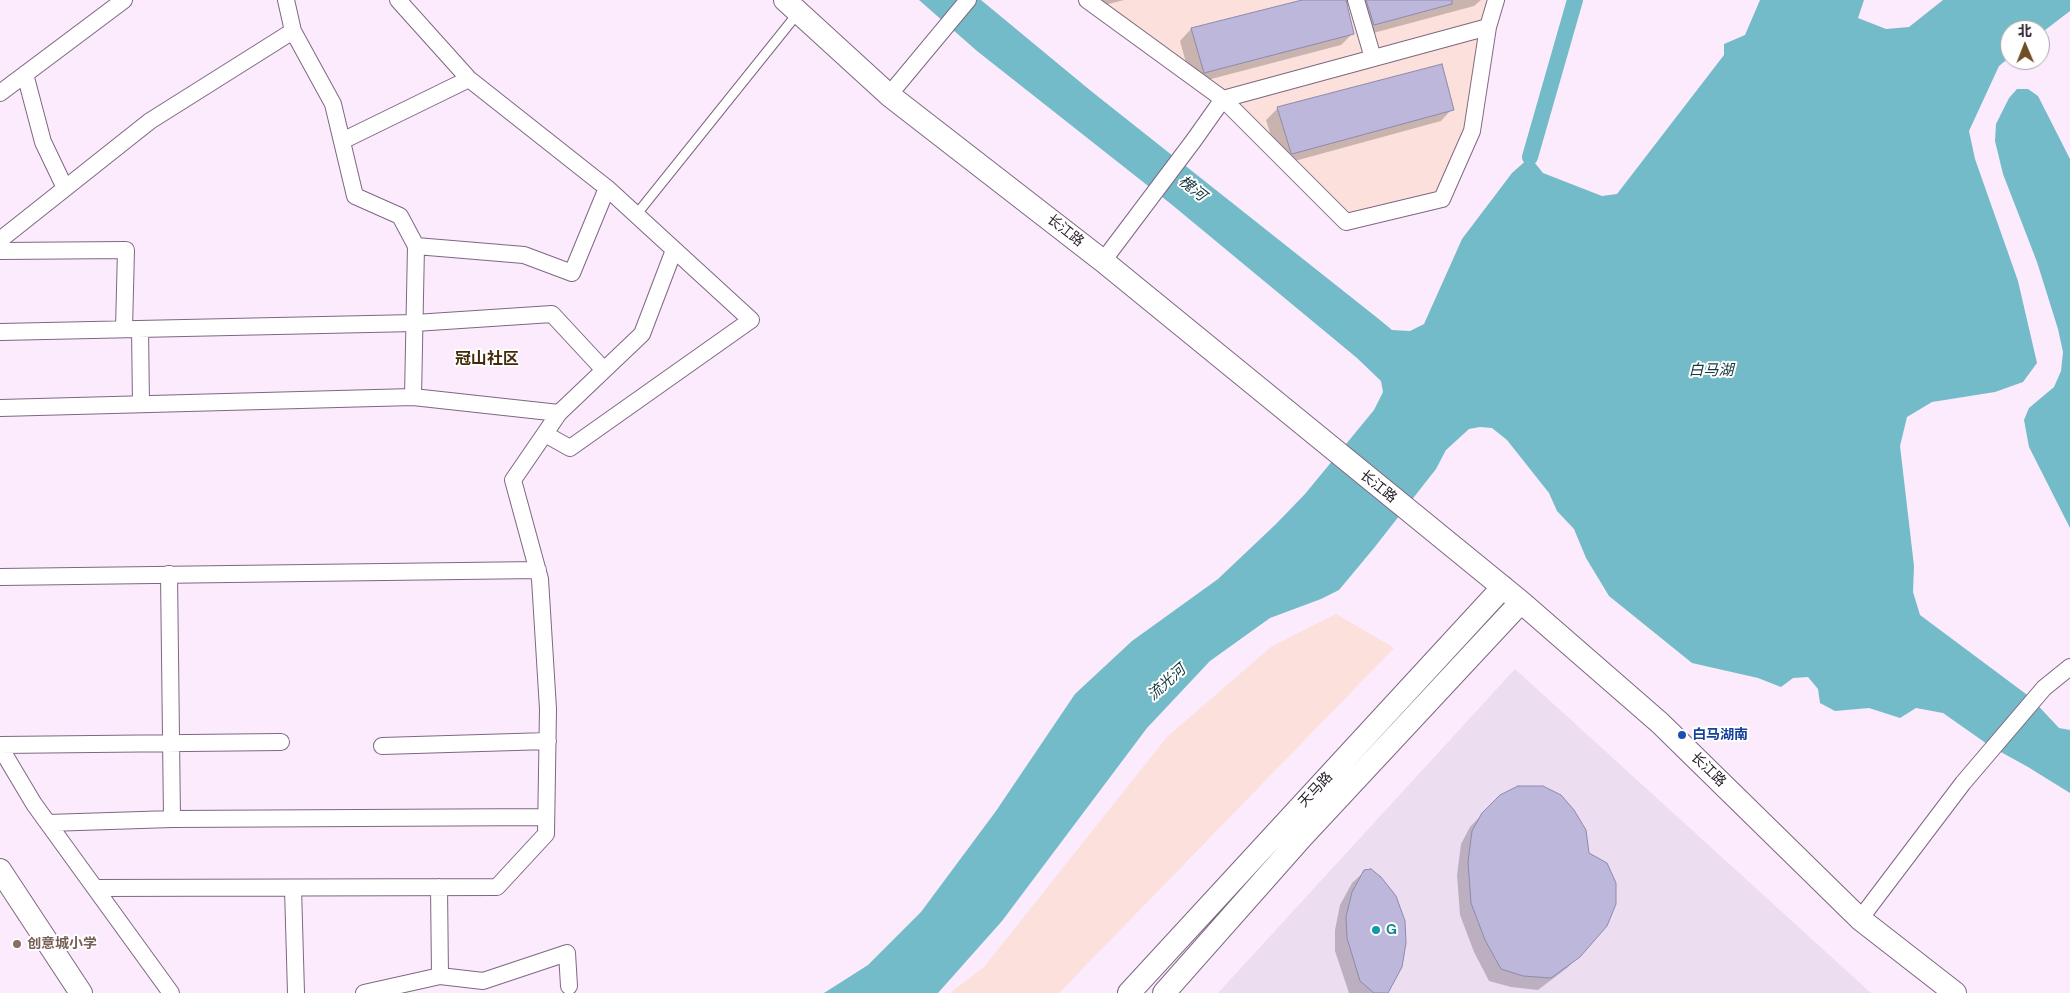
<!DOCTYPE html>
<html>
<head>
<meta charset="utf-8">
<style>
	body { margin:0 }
	#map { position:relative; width:2070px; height:993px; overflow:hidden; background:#fbebfd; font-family:"DM Sans","Noto Sans SC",sans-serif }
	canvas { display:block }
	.north { position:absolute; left:2000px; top:20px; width:50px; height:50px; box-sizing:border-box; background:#fff; border:1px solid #aaa6aa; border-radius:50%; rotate:359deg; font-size:14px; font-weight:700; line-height:20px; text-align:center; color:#2a202b }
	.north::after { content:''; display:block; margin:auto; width:18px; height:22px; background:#704e26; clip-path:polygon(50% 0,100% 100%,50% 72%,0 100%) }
</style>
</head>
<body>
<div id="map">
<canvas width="2070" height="993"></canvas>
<div class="north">北</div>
</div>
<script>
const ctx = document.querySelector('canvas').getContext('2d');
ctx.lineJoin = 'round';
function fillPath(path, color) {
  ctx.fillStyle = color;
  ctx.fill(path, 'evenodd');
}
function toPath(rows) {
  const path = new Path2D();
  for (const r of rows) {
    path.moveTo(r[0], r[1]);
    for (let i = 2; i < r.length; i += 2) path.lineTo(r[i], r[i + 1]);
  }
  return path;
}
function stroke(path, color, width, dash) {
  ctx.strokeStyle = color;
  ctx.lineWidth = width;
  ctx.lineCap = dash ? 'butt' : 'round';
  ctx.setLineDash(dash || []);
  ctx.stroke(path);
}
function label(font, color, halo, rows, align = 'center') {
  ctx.font = font + ' "DM Sans","Noto Sans SC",sans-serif';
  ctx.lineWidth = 4;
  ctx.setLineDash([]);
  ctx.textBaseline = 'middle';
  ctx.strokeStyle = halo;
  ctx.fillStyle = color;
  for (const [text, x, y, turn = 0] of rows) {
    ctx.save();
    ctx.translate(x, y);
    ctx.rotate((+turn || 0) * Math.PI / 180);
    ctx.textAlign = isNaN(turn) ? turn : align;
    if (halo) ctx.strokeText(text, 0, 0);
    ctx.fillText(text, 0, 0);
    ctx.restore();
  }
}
fillPath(toPath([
	[1087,0,1496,0,1472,131,1442,199,1346,222,1223,99],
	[1336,614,1394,648,1059,993,950,993,984,967,1167,737,1271,647]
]), '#fbe0db');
fillPath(toPath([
	[1515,669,1871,993,1218,993]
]), '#ecddf1');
fillPath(toPath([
	[919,0,981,0,1091,91,1380,320,1392,330,1410,331,1424,324,1462,239,1512,173,1530,157,1543,173,1602,196,1617,194,1724,55,1724,44,1745,35,1760,0,1864,0,1858,18,1886,29,1909,27,1943,0,2070,0,2070,11,2040,34,2040,30,2010,30,2010,57,1999,66,1969,131,1975,159,2018,281,2037,363,2023,382,1995,392,1932,402,1907,417,1900,446,1914,566,1913,592,1920,615,2030,697,2059,728,2070,730,2070,793,2028,767,1990,746,1943,713,1916,708,1900,718,1869,708,1835,711,1820,703,1818,689,1808,677,1793,678,1781,687,1758,678,1692,663,1609,596,1586,558,1574,529,1557,511,1549,493,1507,440,1492,428,1480,427,1469,429,1446,450,1436,469,1374,548,1339,590,1321,599,1270,618,1210,661,1147,728,1002,921,938,993,824,993,868,965,921,912,996,811,1075,694,1132,641,1218,579,1276,524,1305,494,1374,410,1383,392,1381,381,1357,358,1171,204,977,51],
	[2017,89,2028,89,2038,96,2070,159,2070,528,2029,447,2024,420,2029,408,2054,387,2061,371,2063,352,2058,329,2037,262,2003,174,1995,141,1996,124,2009,98]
]), '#73bbc8');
fillPath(toPath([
	[1082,0,1124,0,1089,9],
	[1307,0,1481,0,1474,6,1362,36,1351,4,1346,3,1353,33,1341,45,1192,84,1180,41,1191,29],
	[1278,108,1452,109,1441,121,1280,165,1266,120],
	[1500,796,1579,956,1567,968,1538,990,1511,987,1489,981,1474,952,1460,915,1457,875,1461,844,1470,827],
	[1365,871,1387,993,1349,993,1335,951,1335,930,1340,905,1352,883]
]), '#0003');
stroke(toPath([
	[1530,157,1575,0]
]), '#73bbc8', 16);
const building = toPath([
	[1302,0,1346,0,1354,34,1204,73,1191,28,1302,0],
	[1366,0,1452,0,1452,4,1374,25,1366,0],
	[1442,64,1454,110,1292,154,1291,153,1277,107,1442,64],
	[1518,786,1543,786,1561,795,1574,810,1586,830,1589,853,1607,863,1616,883,1616,904,1607,926,1580,957,1551,978,1523,976,1501,969,1485,940,1471,903,1468,862,1472,831,1482,813,1500,795,1518,786],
	[1371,869,1381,877,1396,896,1405,921,1406,943,1402,967,1388,993,1374,993,1360,981,1347,938,1346,917,1352,892,1364,870,1371,869]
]);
fillPath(building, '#bdb8db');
stroke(building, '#8e8aab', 1);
const lane = toPath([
	[636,215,798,13]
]);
const street = toPath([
	[398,0,469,79,607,188,751,320,570,448,545,434],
	[1087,0,1223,99,1346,222,1442,199,1472,131,1488,27,1496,0],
	[1356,0,1373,58],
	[293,31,333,104,355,196,400,216,416,246,413,397],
	[25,74,43,142,65,188],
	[0,93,124,0],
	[889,95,968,0],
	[342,141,469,79],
	[0,240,150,121,293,31,286,0],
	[416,246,524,255,572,273,607,188],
	[0,251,126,250,124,329],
	[1103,261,1194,140,1223,99,1488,27],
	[140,329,141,404],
	[0,332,415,323,552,314,604,370],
	[0,408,413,397,559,413],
	[169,574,172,819],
	[0,577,538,570],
	[0,745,281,742],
	[382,746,548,741],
	[0,747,34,804,171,993],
	[48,823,172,819,546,817],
	[439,887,440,976,483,981,567,953,569,986],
	[95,888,497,887,546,834,548,709,540,579,513,480,559,413,642,334,674,250],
	[293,888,296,993],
	[1860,919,1963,783,2044,688,2070,667],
	[364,993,440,976]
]);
const secondary = toPath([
	[785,0,889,95,1103,261,1521,602,1660,723,1860,919,1955,993],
	[0,870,81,993],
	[1129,993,1503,587],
	[1164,993,1302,837,1521,602]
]);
stroke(lane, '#7e6782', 11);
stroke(street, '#7e6782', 18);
stroke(secondary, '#7e6782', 24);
stroke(lane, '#fff', 9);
stroke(street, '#fff', 16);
stroke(secondary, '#fff', 22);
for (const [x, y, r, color] of [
	[1682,735,5,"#1a4fb4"],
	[1376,930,5,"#0f9aa8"],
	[17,944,5,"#8d6e63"]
]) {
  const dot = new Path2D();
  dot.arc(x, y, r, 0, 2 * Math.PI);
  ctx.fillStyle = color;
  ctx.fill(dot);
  stroke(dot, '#fff', 2);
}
label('14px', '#2a202b', '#fff', [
	["长江路",1065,231,38],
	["长江路",1378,487,39],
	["长江路",1708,770,44],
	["天马路",1316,790,-47]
]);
label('bold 14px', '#164399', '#fff', [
	["白马湖南",1692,735]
], 'left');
label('bold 14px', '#0d838f', '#fff', [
	["G",1386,930]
], 'left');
label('bold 14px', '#785e54', '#fff', [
	["创意城小学",27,944]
], 'left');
label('italic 15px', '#13373d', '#fff', [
	["槐河",1192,189,39],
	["白马湖",1711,371],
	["流光河",1167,683,-42]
]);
label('bold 16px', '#442a08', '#fff', [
	["冠山社区",487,360]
]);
</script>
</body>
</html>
